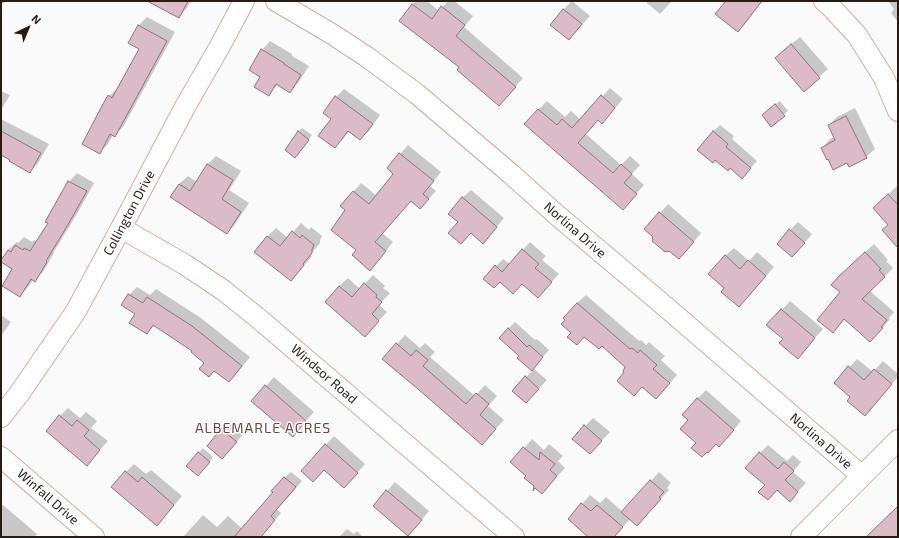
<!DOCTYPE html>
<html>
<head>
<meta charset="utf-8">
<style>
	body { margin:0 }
	#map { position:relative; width:899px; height:538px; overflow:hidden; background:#fafafa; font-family:"Exo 2",sans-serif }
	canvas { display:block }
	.frame { position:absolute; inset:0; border:2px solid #271b16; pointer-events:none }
	.north { position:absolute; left:8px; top:8px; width:40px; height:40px; -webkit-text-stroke:3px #fff; paint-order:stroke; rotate:44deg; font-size:11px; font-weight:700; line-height:16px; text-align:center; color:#271b16 }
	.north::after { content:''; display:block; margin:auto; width:14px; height:18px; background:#271b16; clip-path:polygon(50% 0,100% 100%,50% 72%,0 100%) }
</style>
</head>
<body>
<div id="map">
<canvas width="899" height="538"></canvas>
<div class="frame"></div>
<div class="north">N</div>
</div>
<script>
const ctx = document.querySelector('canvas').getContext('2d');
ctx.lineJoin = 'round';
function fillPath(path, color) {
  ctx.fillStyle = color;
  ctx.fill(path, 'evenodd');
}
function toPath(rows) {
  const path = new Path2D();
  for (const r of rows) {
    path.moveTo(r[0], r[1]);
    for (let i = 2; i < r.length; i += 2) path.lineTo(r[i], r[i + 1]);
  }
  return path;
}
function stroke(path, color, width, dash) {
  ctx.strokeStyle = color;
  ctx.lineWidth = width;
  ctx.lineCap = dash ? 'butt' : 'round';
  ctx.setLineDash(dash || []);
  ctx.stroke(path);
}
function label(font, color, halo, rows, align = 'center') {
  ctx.font = font + ' "Exo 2",sans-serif';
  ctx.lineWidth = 3;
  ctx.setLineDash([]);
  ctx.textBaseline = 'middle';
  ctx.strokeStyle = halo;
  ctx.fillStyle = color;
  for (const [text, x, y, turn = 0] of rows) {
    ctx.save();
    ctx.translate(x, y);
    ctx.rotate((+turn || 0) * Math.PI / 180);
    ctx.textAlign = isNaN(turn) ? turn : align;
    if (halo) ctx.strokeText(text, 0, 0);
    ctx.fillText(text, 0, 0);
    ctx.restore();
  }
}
fillPath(toPath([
	[1,1,6,1,3,4,1,3],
	[165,1,191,1,187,8,179,17],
	[416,1,427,1,439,11,448,1,454,1,473,16,464,27,523,78,507,97,461,67,412,5],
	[572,1,590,16,569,39,551,25,564,9],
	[648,1,672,1,660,14,647,3],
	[721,1,762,1,746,23,738,31,725,4],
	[888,1,898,1,898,22,891,13,894,9],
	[147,17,175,32,123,127,115,135,113,135,108,144,100,152,109,96,118,88,119,88,140,49,139,25],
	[800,37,828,69,804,90,784,50],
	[270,41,292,54,292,56,309,66,298,83,290,92,278,84,268,95,262,76,262,50],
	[610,88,623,99,610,114,598,119,586,134,621,165,630,156,640,165,632,174,644,185,631,200,538,110,547,101,565,117,571,111,581,120],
	[344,89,380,115,369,131,360,139,349,131,343,139,335,147,332,119,336,97],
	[1,91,10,95,1,110],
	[780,101,788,111,771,125,767,111],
	[855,108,875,149,866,157,847,162,822,148,830,139,835,137,829,125,837,117],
	[1,119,49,144,38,163,30,171,1,154],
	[720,125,734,136,732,139,757,161,749,170,730,167,713,132],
	[302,128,312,135,299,153,298,132],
	[408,145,441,172,430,186,436,191,420,208,411,200,382,233,393,242,378,261,370,269,358,250,347,210,341,206,361,183,377,196,395,174,388,168],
	[216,156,241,171,229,190,249,203,235,224,227,233,179,184,188,176,197,182,208,164],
	[77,173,94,183,74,219,53,253,54,253,43,272,34,280,33,280,28,287,20,296,8,250,17,242,18,243,24,237,32,242,34,240,37,242,49,223,69,182],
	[897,186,898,187,898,236,874,208],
	[471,190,504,218,491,234,459,222,462,198],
	[668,204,701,233,687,250,669,249,646,229],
	[798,222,812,234,800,248,790,230],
	[301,223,309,230,311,227,322,236,320,240,320,243,310,255,312,256,299,272,291,280,255,252,268,236,276,228,288,238],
	[530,242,546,256,542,260,559,274,545,289,522,284,513,293,496,266,503,259,510,264],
	[874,244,888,260,886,261,893,268,870,291,894,312,889,318,890,319,878,333,844,319,841,323,841,292,847,269],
	[734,248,749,261,757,252,774,267,747,298,726,288,725,256],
	[373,275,385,286,383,288,390,293,379,305,387,312,365,336,339,286,348,278,360,289],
	[137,287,150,295,156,289,201,318,250,357,237,373,229,381,205,363,193,351,155,325,147,333,136,314,129,295],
	[586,295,639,341,641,340,646,345,649,342,665,356,661,360,677,375,664,390,626,372,627,367,602,345,585,336,572,333,577,303],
	[790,301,823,329,798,357,784,339,768,325],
	[1,315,11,322,1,336],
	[515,322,535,340,537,339,549,350,533,368,547,380,526,402,526,377,533,370,521,356,508,329],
	[405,335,420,348,425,343,435,352,430,357,475,396,485,385,497,396,488,406,504,420,490,435,397,344],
	[857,359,873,372,883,361,898,374,898,377,873,406,852,397,835,383],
	[274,377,314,412,293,435,266,386],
	[706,390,741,421,728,437,716,443,697,443,690,420,697,399],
	[68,408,80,418,86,412,97,421,91,428,108,441,87,464,60,416],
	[593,418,610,432,590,453,585,426],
	[230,421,244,433,231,449,209,446],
	[334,436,365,464,353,478,324,469,302,471],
	[532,439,544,450,549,444,563,456,558,461,565,468,550,484,535,486,527,476,512,462],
	[768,445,787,461,793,455,801,462,793,472,806,483,790,500,778,489,766,485,760,453],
	[203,448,213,457,202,471,188,466],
	[134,464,146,474,151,470,182,496,165,516,126,472],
	[291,472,302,481,277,510,281,513,269,527,274,492,284,478],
	[659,472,671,483,667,488,669,490,637,525,630,519,614,537,590,537,569,519,590,495,600,503,606,497,623,512],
	[395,482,429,511,416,527,374,506],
	[3,505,37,534,34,537,1,537,1,507],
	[203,515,217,527,228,516,246,532,241,537,183,537],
	[347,529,354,534,357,531,363,537,339,537]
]), '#0003');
const building = toPath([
	[147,1,188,1,179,18,147,1],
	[726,1,762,1,738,32,715,14,726,1],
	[412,4,432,19,441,6,465,25,456,36,516,87,499,106,457,70,459,67,399,21,412,4],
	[563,9,582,24,569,40,550,25,563,9],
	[138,25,167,41,115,137,110,134,100,154,82,144,103,104,108,95,112,98,139,49,128,43,138,25],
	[791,44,820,78,804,92,775,58,791,44],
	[261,49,284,63,284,64,301,75,290,93,276,84,269,96,254,87,260,77,249,70,261,49],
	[601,95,615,108,602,124,598,120,578,143,613,173,621,164,632,174,624,183,637,194,623,210,524,124,538,109,557,125,562,119,572,128,601,95],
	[335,96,373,124,360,140,348,131,335,148,318,136,331,119,323,113,335,96],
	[775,104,785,116,771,127,762,115,775,104],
	[846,116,867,158,849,167,847,163,833,170,828,159,827,160,821,148,835,140,828,125,846,116],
	[1,131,41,153,30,173,9,161,10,160,1,155,1,131],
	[298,131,309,140,295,158,285,150,298,131],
	[713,131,728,144,726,147,751,168,742,179,730,168,728,171,715,160,713,163,697,150,713,131],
	[399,153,434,181,423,194,429,199,420,209,411,201,375,242,386,251,370,271,352,255,356,250,331,230,345,210,340,206,353,191,369,204,393,174,387,168,399,153],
	[207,164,233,180,222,199,241,212,227,234,170,197,179,184,190,191,207,164],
	[68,181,87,191,66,228,46,261,47,262,35,282,31,279,20,297,2,286,12,269,1,262,1,260,8,250,11,252,15,245,23,250,24,248,30,251,48,223,45,222,68,181],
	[888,194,898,205,898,248,882,230,888,225,873,208,888,194],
	[462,197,497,227,483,244,471,233,461,244,448,233,458,222,448,214,462,197],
	[659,212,694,242,679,259,669,251,668,252,666,251,665,252,652,241,653,239,652,238,653,237,644,229,659,212],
	[789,229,805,243,792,257,777,244,789,229],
	[292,231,300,238,302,235,314,245,312,249,312,253,303,264,304,265,291,281,254,252,267,236,280,246,292,231],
	[522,249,539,264,535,268,552,282,538,298,522,284,513,294,500,282,494,288,483,279,495,265,502,272,522,249],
	[865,252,881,269,879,270,885,277,862,299,887,320,881,327,883,328,870,342,844,319,833,333,817,320,840,292,831,285,838,277,865,252],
	[725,255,740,269,748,260,766,276,739,307,721,292,724,288,708,274,725,255],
	[364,283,377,295,376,297,382,302,372,314,379,321,365,337,325,302,339,286,352,297,364,283],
	[128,294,143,303,147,297,192,326,242,366,229,382,214,371,209,377,199,369,204,363,191,352,192,351,153,325,147,334,129,323,135,314,121,305,128,294],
	[577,303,630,349,632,348,638,353,640,350,657,365,653,369,670,383,656,399,642,387,634,396,617,381,624,372,623,371,625,367,602,346,599,349,584,337,577,345,567,337,571,333,561,324,565,320,563,318,577,303],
	[781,309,815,338,798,359,779,343,783,339,766,325,781,309],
	[508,328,527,347,529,345,543,357,532,371,517,358,519,356,499,338,508,328],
	[396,343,411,356,416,350,428,360,423,366,466,404,476,393,489,404,480,415,496,429,482,445,425,395,382,359,396,343],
	[848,366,864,380,874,369,892,384,865,416,847,401,850,397,834,383,848,366],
	[525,376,539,389,526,403,512,391,525,376],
	[265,385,306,421,293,437,251,401,265,385],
	[697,398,734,430,719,447,716,444,708,453,707,452,702,457,691,448,696,443,680,429,688,420,682,415,697,398],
	[59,415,72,426,77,420,89,430,84,436,100,450,87,466,46,431,59,415],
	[584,425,602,441,590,454,572,439,584,425],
	[221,429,237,442,222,459,207,446,221,429],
	[325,444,358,473,344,488,324,470,313,482,301,471,325,444],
	[523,447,539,460,540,452,555,464,550,470,557,476,542,494,535,488,533,491,534,486,524,478,526,476,510,462,523,447],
	[198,452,210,462,198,476,186,466,198,452],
	[759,452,778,469,784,462,794,471,785,480,798,492,790,502,777,490,768,500,758,492,765,485,745,468,759,452],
	[125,471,138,482,142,477,174,505,157,526,111,487,125,471],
	[284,477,296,487,271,516,275,520,261,537,234,537,273,492,271,491,284,477],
	[650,480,664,492,659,497,661,499,637,526,621,512,650,480],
	[386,490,422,520,408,536,373,506,386,490],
	[581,503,591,511,597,505,623,527,614,537,588,537,568,519,581,503],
	[898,506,898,537,866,537,898,506]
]);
fillPath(building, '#dcbbc9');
stroke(building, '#90727f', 1);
const street = toPath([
	[276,1,332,34,367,57,417,94,511,174,558,216,660,302,862,476],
	[824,1,831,7,857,35,884,78,898,111],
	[121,228,184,264,223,290,258,318,514,537],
	[1,417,19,394,76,311,121,228,186,105,220,46,244,1],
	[1,457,94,537],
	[801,537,898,440]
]);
stroke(street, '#cfaea1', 22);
stroke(street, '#fff', 20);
label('13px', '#271b16', '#fff', [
	["Collington Drive",129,213,-62],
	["Norlina Drive",575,230,41],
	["Windsor Road",324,374,41],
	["Norlina Drive",821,441,41],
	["Winfall Drive",48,497,41]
]);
ctx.letterSpacing = '1px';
label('14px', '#664a3f', '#fff', [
	["ALBEMARLE ACRES",263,428]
]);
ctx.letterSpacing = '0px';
</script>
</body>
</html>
